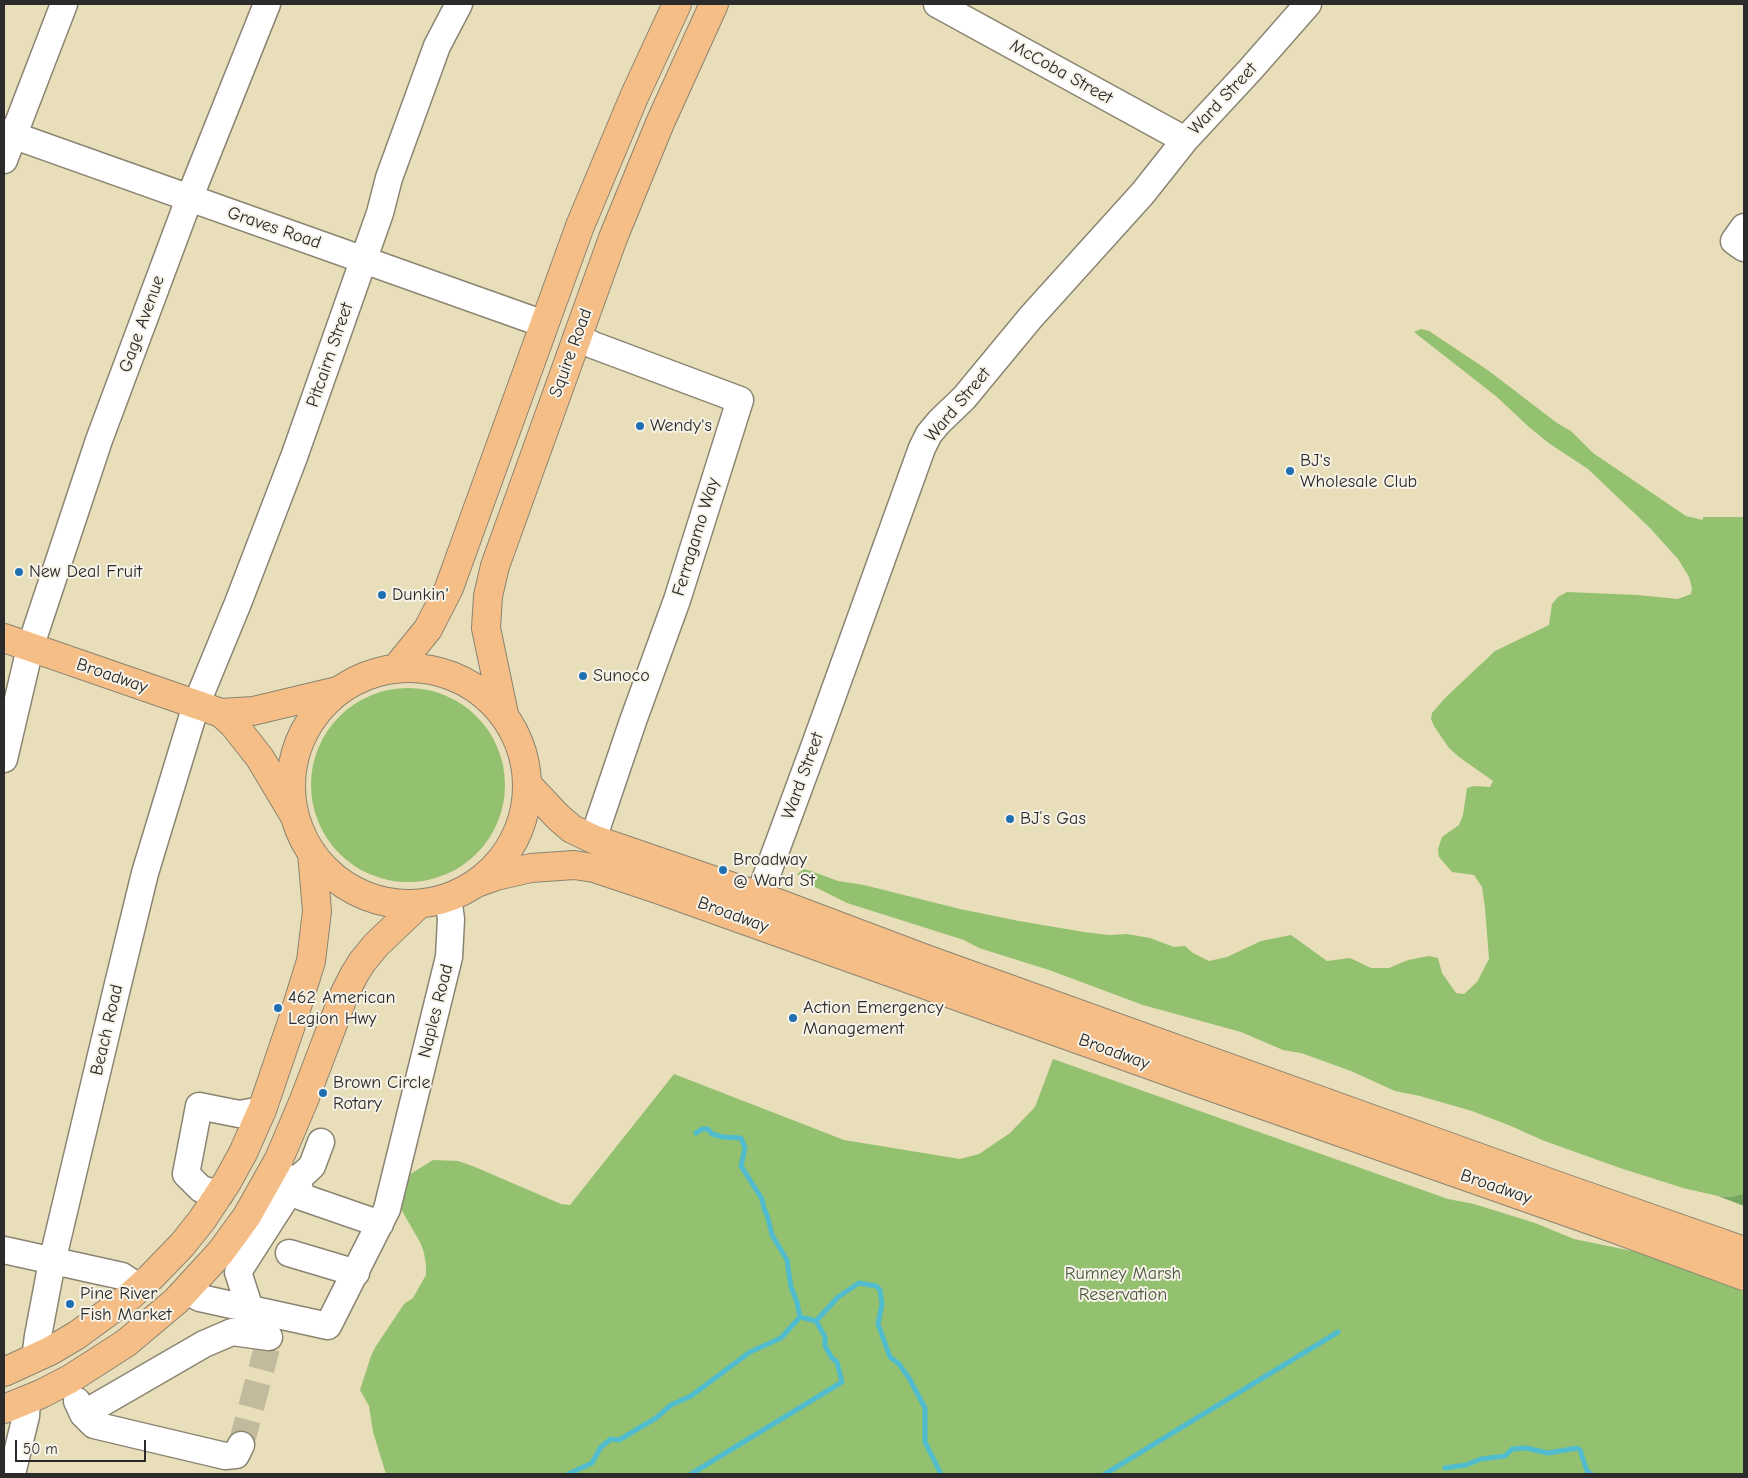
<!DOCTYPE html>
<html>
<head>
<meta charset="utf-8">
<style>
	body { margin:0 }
	#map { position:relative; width:1748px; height:1478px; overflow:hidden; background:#e8deb9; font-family:"Comic Neue",sans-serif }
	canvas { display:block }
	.frame { position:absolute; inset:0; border:5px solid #2b2b2b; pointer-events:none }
	.scale { position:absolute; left:15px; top:1440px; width:131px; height:22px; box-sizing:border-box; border:2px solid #2b2b2b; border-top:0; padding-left:6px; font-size:15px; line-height:18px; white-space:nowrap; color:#2b2b2b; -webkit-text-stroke:4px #f7f3e8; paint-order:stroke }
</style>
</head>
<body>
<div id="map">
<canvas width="1748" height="1478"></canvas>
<div class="frame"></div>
<div class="scale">50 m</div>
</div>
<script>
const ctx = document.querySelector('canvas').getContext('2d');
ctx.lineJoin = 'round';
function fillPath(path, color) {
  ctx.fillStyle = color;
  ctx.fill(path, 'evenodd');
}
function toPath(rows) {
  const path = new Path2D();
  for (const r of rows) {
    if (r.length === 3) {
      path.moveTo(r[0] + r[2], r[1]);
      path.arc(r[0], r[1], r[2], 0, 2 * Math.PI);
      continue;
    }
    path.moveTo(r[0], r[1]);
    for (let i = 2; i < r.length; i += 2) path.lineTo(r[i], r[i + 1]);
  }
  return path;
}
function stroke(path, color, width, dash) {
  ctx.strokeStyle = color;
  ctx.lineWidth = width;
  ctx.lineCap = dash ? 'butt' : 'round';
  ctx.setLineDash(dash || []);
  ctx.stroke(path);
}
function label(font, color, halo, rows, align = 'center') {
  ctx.font = font + ' "Comic Neue",sans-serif';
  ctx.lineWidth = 4;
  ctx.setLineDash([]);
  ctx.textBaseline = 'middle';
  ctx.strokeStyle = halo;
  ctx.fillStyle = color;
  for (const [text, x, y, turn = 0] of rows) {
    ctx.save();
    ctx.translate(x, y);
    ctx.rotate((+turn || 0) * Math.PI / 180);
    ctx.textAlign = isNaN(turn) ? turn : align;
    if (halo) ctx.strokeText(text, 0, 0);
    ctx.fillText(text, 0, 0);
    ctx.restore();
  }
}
fillPath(toPath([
	[1421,329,1429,331,1489,371,1557,423,1571,431,1593,453,1686,516,1703,520,1703,517,1744,517,1744,1194,1742,1195,1731,1197,1718,1196,1683,1188,1620,1168,1542,1140,1511,1126,1472,1111,1420,1096,1395,1091,1351,1071,1301,1053,1283,1050,1241,1032,1143,1005,1049,970,979,948,964,940,847,903,815,887,797,874,804,869,811,871,838,881,864,885,960,909,1019,921,1084,932,1109,935,1127,934,1150,938,1174,947,1185,946,1193,953,1209,961,1227,957,1261,941,1291,935,1327,961,1350,958,1371,968,1389,968,1408,960,1429,956,1438,958,1442,973,1456,993,1464,994,1477,982,1489,959,1485,908,1482,887,1474,875,1452,872,1439,857,1438,849,1442,837,1459,825,1463,815,1467,788,1474,786,1490,787,1493,781,1459,757,1449,748,1434,726,1431,719,1432,713,1446,697,1495,651,1549,625,1552,604,1558,597,1567,592,1637,595,1678,599,1691,594,1692,588,1689,577,1678,559,1650,528,1588,469,1550,444,1529,427,1497,397,1414,332],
	[408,785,97],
	[1053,1059,1448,1199,1474,1204,1535,1223,1574,1239,1642,1253,1721,1281,1744,1292,1744,1474,386,1474,373,1432,369,1406,360,1390,371,1356,376,1346,404,1304,413,1298,426,1275,426,1265,424,1253,421,1244,401,1209,397,1193,404,1179,412,1173,433,1160,458,1161,475,1167,561,1204,570,1205,674,1074,844,1140,960,1159,979,1154,1010,1133,1035,1107]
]), '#93c170');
fillPath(toPath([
	[1744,1194,1744,1206,1718,1196,1731,1197]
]), '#76a762');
stroke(toPath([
	[816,1321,838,1297,859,1283,876,1286,880,1290,882,1304,878,1324,890,1357,899,1364,909,1378,925,1408,925,1442,941,1474],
	[1445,1468,1466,1465,1481,1459,1505,1456,1512,1449,1526,1448,1548,1453,1577,1448,1580,1450,1587,1471,1591,1474],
	[568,1474,592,1463,601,1447,611,1439,619,1440,656,1418,671,1405,691,1396,750,1352,781,1338,800,1317],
	[691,1474,842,1382,837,1362,832,1358,825,1346,825,1337,816,1321,800,1317,797,1302,791,1287,787,1260,772,1235,768,1218,764,1208,762,1199,741,1166,745,1148,741,1138,723,1137,712,1134,708,1129,702,1129,696,1133],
	[1105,1474,1338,1332]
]), '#51bccd', 5);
stroke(toPath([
	[241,1445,267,1348]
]), '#c2ba9d', 26, [26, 13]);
const minor = toPath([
	[937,4,1185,140],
	[4,132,544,324],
	[4,160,64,4],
	[1744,227,1734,241,1744,248],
	[577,337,593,345,740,400,677,600,633,721,593,839],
	[4,759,30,648,99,440,189,199,267,4],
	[759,896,813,750,922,448,929,434,939,422,964,398,1031,317,1143,193,1185,140,1250,70,1308,4],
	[285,1177,297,1180,302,1197,380,1224],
	[220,1194,201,1189,186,1174,199,1106,239,1114,262,1110],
	[4,1250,122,1276,140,1288],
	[289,1253,356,1273],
	[186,1291,200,1298,328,1326,387,1209,449,957,451,919,448,898],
	[250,1309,238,1272,297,1180,312,1166,321,1142],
	[35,1358,38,1336,52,1262,117,988,145,873,196,705,238,603,294,457,380,213,389,178,437,46,459,4],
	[77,1401,83,1414,94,1425,225,1456,236,1455,241,1445],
	[83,1414,204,1344,232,1332,269,1337],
	[12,1474,26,1416,27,1400]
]);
const major = toPath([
	[4,638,221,713,253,711,337,691],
	[221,713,234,725,260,758,294,815],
	[527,784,558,817,572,829,593,839,759,896,926,959,1561,1187,1744,1251],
	[479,882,496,876,531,868,574,865,594,868,660,890,1195,1081,1613,1228,1744,1276]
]);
const highway = toPath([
	[397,667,428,629,449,588,580,226,634,97,677,4],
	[409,786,118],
	[504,714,486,628,488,596,495,566,613,238,660,123,714,4],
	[4,1372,50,1351,77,1335,129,1297,150,1278,182,1245,202,1220,227,1182,243,1153,262,1110,293,1019,311,961,317,911,312,853],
	[4,1409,41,1394,70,1379,126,1343,176,1301,220,1253,247,1216,279,1159,304,1100,344,995,354,975,362,962,376,945,419,904]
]);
stroke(minor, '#8a8472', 29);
stroke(major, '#8a8472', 30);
stroke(highway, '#8a8472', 30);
stroke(minor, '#fff', 26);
stroke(major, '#f6be87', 28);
stroke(highway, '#f6be87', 28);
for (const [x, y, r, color] of [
	[640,426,5,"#1f6fb2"],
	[1290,471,5,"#1f6fb2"],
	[19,572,5,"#1f6fb2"],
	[382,595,5,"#1f6fb2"],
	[583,676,5,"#1f6fb2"],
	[1010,819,5,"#1f6fb2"],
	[723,870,5,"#1f6fb2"],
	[278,1008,5,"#1f6fb2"],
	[793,1018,5,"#1f6fb2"],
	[323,1093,5,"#1f6fb2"],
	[70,1304,5,"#1f6fb2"]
]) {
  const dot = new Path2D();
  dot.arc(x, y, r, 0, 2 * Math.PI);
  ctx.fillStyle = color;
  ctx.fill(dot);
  stroke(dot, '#f7f3e8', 2);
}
label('18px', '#2b2b2b', '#f7f3e8', [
	["McCoba Street",1061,72,29],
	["Ward Street",1223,99,-47],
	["Graves Road",274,228,19],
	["Gage Avenue",142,324,-70],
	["Squire Road",571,353,-70],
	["Pitcairn Street",330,355,-71],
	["Ward Street",958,405,-50],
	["Ferragamo Way",696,537,-73],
	["Broadway",112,676,19],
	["Ward Street",803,776,-70],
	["Broadway",733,915,20],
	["Naples Road",436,1011,-76],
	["Beach Road",107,1030,-77],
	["Broadway",1114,1052,20],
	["Broadway",1496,1187,19]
]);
label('18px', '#2b2b2b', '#f7f3e8', [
	["Wendy's",650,426],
	["BJ's",1300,461],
	["Wholesale Club",1300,482],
	["New Deal Fruit",29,572],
	["Dunkin'",392,595],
	["Sunoco",593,676],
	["BJ’s Gas",1020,819],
	["Broadway",733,860],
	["@ Ward St",733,881],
	["462 American",288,998],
	["Legion Hwy",288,1019],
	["Action Emergency",803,1008],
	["Management",803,1029],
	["Brown Circle",333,1083],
	["Rotary",333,1104],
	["Pine River",80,1294],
	["Fish Market",80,1315]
], 'left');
label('18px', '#4a5840', '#f7f3e8', [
	["Rumney Marsh",1123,1274],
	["Reservation",1123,1295]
]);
</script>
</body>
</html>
